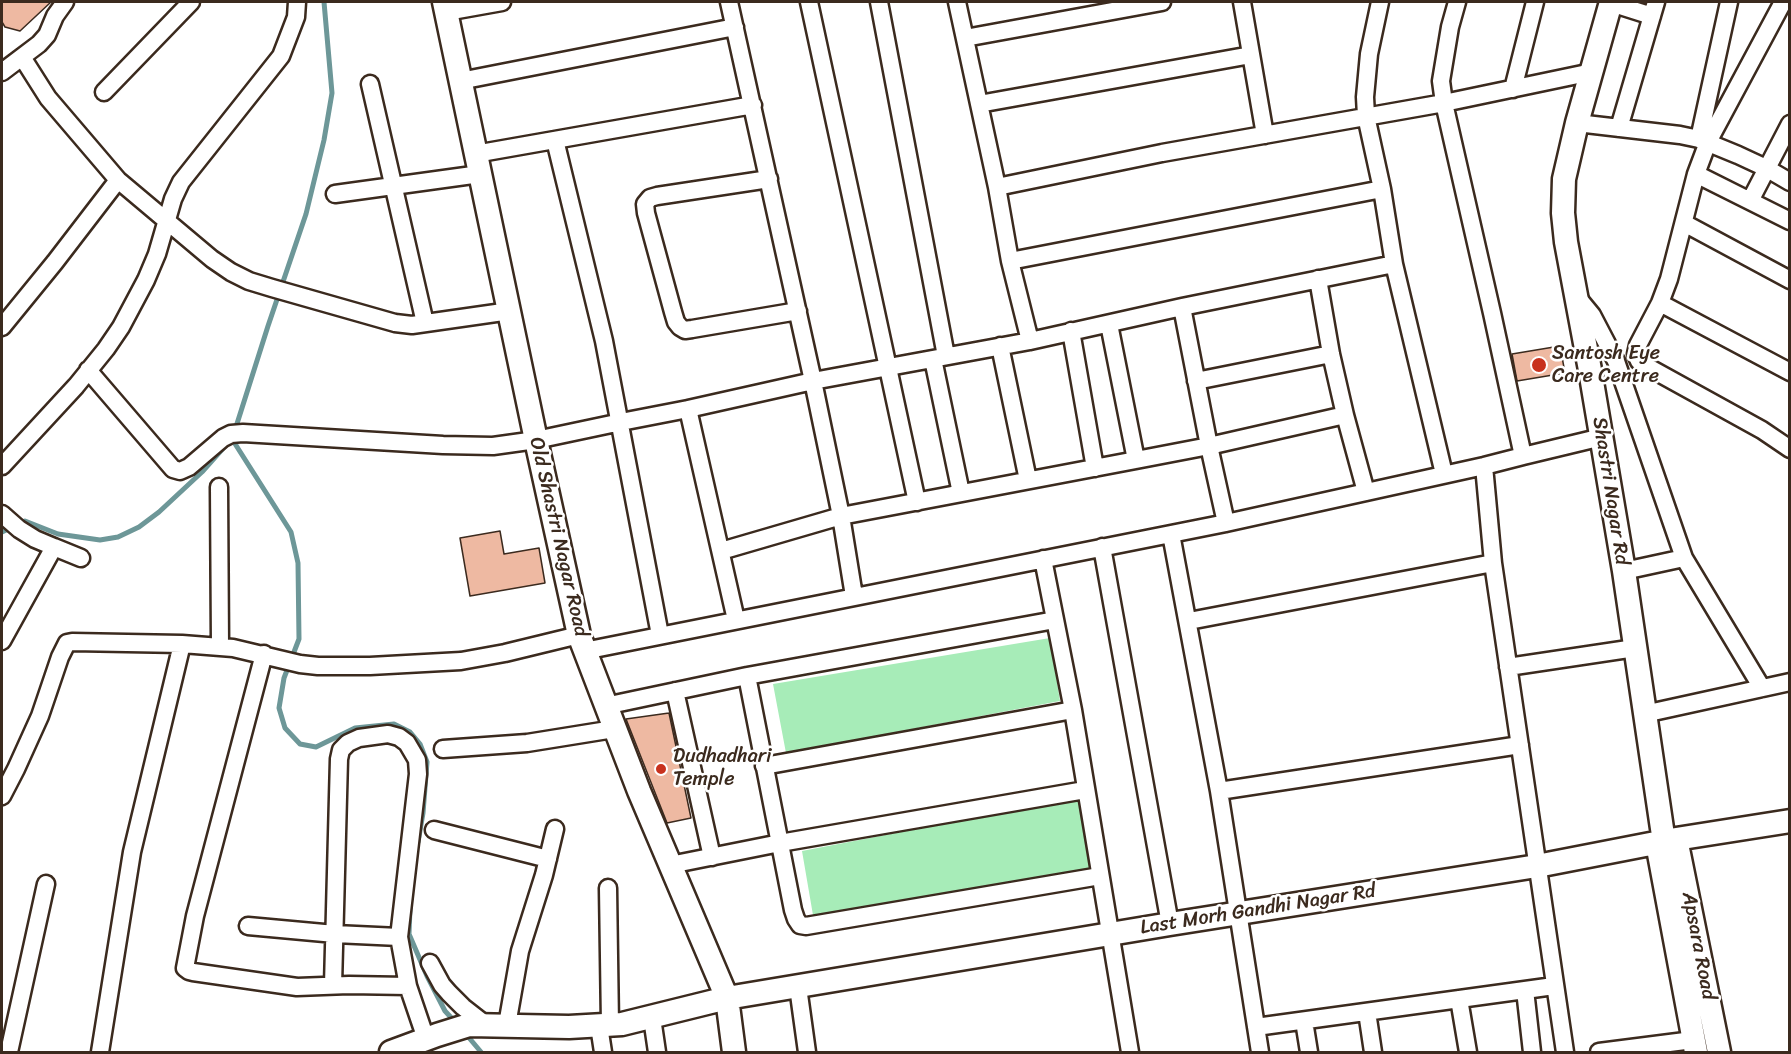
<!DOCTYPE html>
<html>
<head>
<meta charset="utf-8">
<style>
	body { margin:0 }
	#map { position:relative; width:1791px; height:1054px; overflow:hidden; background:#fff; font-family:Sriracha,sans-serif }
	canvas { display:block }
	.frame { position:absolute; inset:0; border:3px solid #3b2a1e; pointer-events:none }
</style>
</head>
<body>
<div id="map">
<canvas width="1791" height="1054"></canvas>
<div class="frame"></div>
</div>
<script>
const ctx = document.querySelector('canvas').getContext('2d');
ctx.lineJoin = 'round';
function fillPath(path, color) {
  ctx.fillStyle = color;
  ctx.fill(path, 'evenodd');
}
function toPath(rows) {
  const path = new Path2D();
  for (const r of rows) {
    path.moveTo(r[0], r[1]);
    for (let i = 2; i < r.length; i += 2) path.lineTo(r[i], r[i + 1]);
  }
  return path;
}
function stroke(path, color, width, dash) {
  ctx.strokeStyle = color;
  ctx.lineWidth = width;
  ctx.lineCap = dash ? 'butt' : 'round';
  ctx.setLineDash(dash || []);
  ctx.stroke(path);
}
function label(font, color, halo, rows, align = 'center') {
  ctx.font = font + ' Sriracha,sans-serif';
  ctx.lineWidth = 5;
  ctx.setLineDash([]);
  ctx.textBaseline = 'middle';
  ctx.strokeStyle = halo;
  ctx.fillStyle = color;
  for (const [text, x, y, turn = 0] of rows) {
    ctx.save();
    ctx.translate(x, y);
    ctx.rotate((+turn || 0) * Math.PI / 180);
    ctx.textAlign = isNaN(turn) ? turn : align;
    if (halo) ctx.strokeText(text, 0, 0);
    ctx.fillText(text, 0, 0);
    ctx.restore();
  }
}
fillPath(toPath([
	[1050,638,1060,701,786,753,773,684],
	[1078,798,1092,869,814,921,802,851]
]), '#a7ecb8');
stroke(toPath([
	[235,430,268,326,306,214,324,140,332,93,324,2],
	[232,439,291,532,298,563,299,639,284,678,279,708,285,728,300,744,316,747,355,728,394,724,410,732,420,744,427,762,423,813,418,842],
	[2,532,25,521,58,534,100,540,118,537,139,527,159,512,202,472,226,445],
	[410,908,409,934,427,976,445,1011,457,1024],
	[465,1033,481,1052]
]), '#6d9798', 5);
const building = toPath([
	[2,2,51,2,20,31,5,27,2,22,2,2],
	[1560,346,1565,373,1517,381,1512,354,1560,346],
	[500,531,504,554,539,548,545,583,470,596,460,538,500,531],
	[669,713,691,818,667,823,626,719,669,713]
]);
fillPath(building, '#eeb9a2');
stroke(building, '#3b2a1e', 1.5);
const street = toPath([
	[809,2,917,502],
	[879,2,946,356],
	[957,2,997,187,1162,153,1444,103,1592,72],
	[1242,2,1265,135],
	[1380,2,1369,54,1365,97,1366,116,1382,189,1394,264,1444,474],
	[1783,2,1708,142,1696,174,1669,279,1660,303,1638,345,1636,354,1639,361,1646,366,1762,430,1790,449],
	[1611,3,1652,16],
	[446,12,502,2],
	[965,38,1162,2],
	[22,57,48,98,118,180,212,259,231,272,249,281,272,288,395,323,412,325,510,311],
	[2,72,39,44,47,35,55,16,65,2],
	[460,81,735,27],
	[370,84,425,323],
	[1513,89,1535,2],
	[104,92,191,2],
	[979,104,1251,55],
	[1577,123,1680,135,1699,139,1738,155,1766,168,1790,182],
	[1619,128,1656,2],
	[1699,139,1729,2],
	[555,140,604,341,660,635],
	[475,154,753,105],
	[1696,174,1790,221],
	[769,179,657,196,650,198,645,204,646,213,673,312,676,322,680,327,685,330,692,329,798,311],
	[997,187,1010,261,1030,341],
	[335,194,480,174],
	[1750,201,1790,124],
	[1684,223,1790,280],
	[1010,261,1382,189],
	[1318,279,1331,354,1345,415,1366,492],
	[1578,298,1592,315,1616,361,1684,558,1762,688],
	[1660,303,1790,372],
	[1182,307,1209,446,1226,523],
	[1109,324,1136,460,1209,446,1345,415],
	[2,327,55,262,118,180],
	[1071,331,1095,468],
	[1000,346,1028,480],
	[933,359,961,493],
	[88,370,173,469,180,471,189,467,223,438,231,434,243,433,443,445,493,446,536,440,621,422,688,409,813,381,1030,341,1182,307,1394,264],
	[1196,381,1331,354],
	[688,409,736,620],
	[1523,456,1602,437],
	[2,466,76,386,106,349,121,327,146,280,157,254,173,199,181,182,281,56,296,17,297,2],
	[1484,466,1493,563,1565,1052],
	[219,487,220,646],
	[2,514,19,529,35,539,54,547,2,641],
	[1171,534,1219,791,1260,1052],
	[54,547,81,558],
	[1102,547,1170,924],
	[721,551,841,516,813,381,729,2],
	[1043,559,1073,710,1130,1052],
	[1624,571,1684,558],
	[854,596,841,516,1136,460],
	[1189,621,1493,563],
	[182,644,233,648,300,664,318,666,370,666,461,661,505,653,579,635],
	[584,651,1226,523,1484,466,1523,456,1492,313,1444,103,1441,81,1450,27,1457,2],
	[264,654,195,916,185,968,189,971,193,972,297,987,349,985,408,986],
	[1508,667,1635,648],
	[747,676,793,910,796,919,800,925,806,926,1100,876],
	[675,691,712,857],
	[605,706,747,676,1055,620],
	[1644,714,1790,682],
	[443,749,527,743,614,729],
	[764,766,1073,710],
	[1219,791,1520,745],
	[2,796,16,769,40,716,60,657,67,643,72,642,182,644,132,852,100,1052],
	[434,830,548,859],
	[670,865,780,843,1085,790],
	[608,888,610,1025],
	[248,926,335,934,399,937],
	[430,963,442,985,449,993,463,1007,486,1025],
	[333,985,339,759,341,750,348,743,359,738,388,734,399,737,407,743,417,760,418,774,399,937,408,986,426,1039],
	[798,987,807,1052],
	[1525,990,1532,1052],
	[1459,999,1468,1052],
	[1367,1012,1373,1052],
	[652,1018,657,1052],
	[1304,1021,1309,1052],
	[507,1025,520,951,544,875,555,829],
	[599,1026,603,1052],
	[1256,1027,1554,986],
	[9,1052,46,884],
	[1599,1052,1693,1040]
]);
const secondary = toPath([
	[444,2,536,440,579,635,639,791,727,998,734,1052],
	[1611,2,1577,123,1564,179,1563,213,1566,242,1590,370,1624,571,1664,842],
	[1676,839,1719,1052],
	[1657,843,1696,1052],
	[391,1052,437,1035,469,1025,569,1027,622,1024,727,998,1170,924,1537,866,1676,839,1790,821]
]);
stroke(street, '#3b2a1e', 21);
stroke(secondary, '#3b2a1e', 27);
stroke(street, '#fff', 16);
stroke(secondary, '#fff', 22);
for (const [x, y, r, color] of [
	[1539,365,8,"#c8321e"],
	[661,769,6,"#c8321e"]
]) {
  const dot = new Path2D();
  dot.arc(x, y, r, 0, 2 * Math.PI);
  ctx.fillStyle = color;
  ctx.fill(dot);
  stroke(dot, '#fff', 2);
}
label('20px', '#3b2a1e', '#fff', [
	["Santosh Eye",1552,354],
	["Care Centre",1552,377],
	["Dudhadhari",673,757],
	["Temple",673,780]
], 'left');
label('20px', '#3b2a1e', '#fff', [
	["Shastri Nagar Rd",1610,491,81],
	["Old Shastri Nagar Road",558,537,77],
	["Last Morh Gandhi Nagar Rd",1258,910,-9],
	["Apsara Road",1698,946,79]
]);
</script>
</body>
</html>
